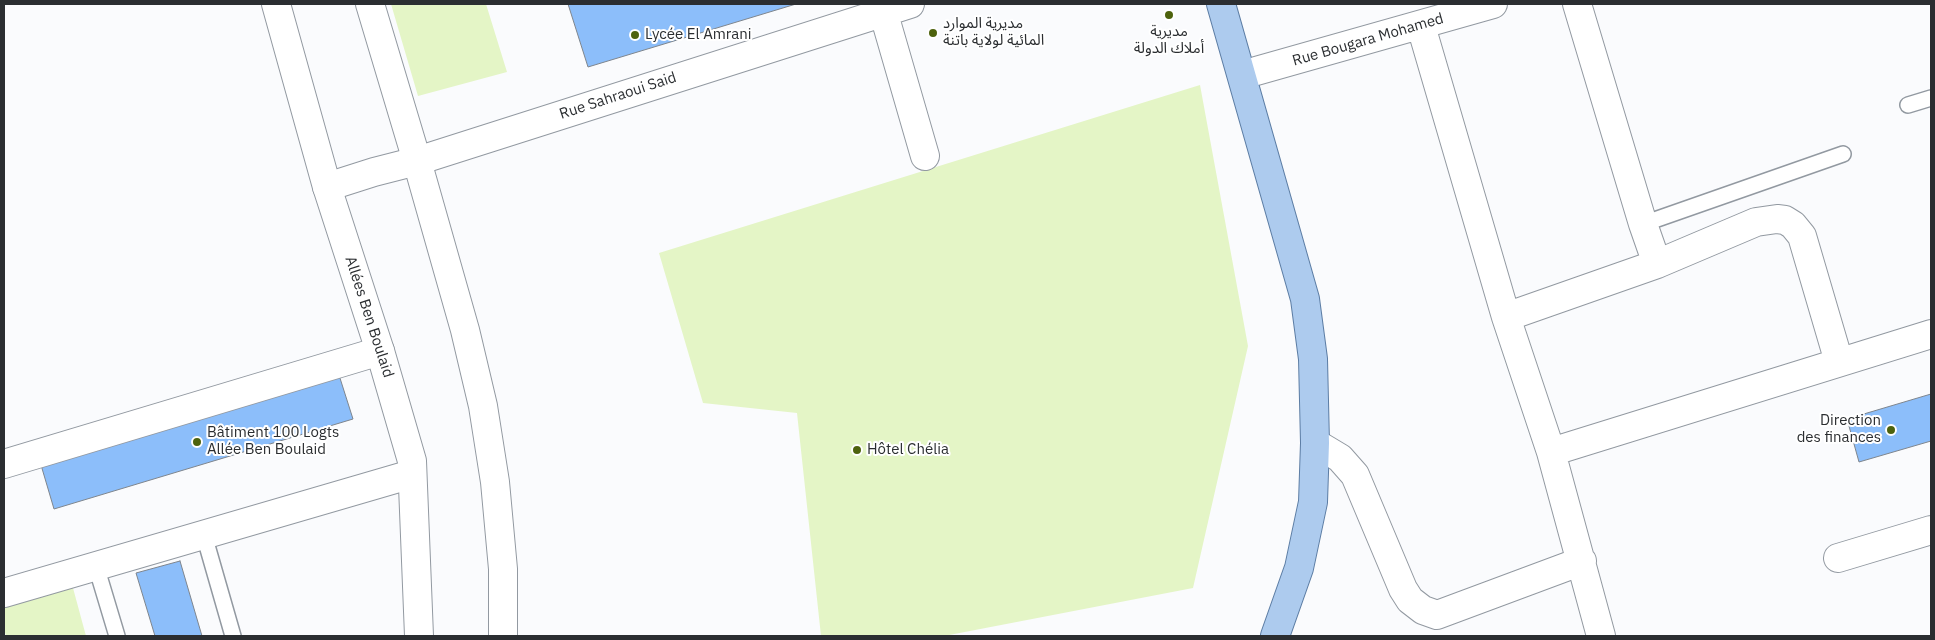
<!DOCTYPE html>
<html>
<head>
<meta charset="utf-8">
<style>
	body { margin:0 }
	#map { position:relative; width:1935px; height:640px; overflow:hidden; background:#fafbfd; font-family:"IBM Plex Sans",sans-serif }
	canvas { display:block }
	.frame { position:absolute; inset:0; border:5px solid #2b2e31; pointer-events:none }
</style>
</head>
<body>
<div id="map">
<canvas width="1935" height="640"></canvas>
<div class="frame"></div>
</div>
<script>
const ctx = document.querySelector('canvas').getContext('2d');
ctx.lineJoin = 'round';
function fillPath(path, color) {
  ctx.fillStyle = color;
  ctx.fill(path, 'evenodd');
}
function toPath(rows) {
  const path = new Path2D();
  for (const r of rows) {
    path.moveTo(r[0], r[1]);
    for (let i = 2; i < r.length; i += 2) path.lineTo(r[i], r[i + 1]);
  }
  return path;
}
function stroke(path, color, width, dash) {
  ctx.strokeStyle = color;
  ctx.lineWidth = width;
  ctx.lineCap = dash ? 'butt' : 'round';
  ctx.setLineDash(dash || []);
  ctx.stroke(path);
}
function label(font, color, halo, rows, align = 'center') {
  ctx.font = font + ' "IBM Plex Sans","Noto Sans Arabic",sans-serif';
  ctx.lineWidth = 4;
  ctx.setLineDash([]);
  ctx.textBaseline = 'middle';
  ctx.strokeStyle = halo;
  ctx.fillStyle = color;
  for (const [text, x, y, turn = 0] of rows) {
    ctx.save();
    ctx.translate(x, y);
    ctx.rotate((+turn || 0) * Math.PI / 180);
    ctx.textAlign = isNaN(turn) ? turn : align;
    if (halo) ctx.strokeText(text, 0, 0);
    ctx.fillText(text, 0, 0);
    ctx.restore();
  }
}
fillPath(toPath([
	[391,4,486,4,507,72,418,96],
	[1200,85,1248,346,1193,588,944,636,821,636,797,413,703,403,659,253],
	[73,588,86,636,6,636,4,629,4,606]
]), '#e4f5c6');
const building = toPath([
	[568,4,796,4,588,67,568,4],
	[339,375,353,419,54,509,41,465,339,375],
	[1931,394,1931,441,1859,462,1847,419,1931,394],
	[180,561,202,636,155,636,136,573,180,561]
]);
fillPath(building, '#8cbefa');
stroke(building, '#7e858d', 1);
const lane = toPath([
	[1908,105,1931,98],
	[1643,224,1843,154],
	[204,535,233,636],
	[96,566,117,636]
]);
const street = toPath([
	[881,4,925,156],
	[1577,4,1643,224,1657,264],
	[1421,26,1506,317,1551,452,1601,636],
	[1242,75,1493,4],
	[327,187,374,172,417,161,910,4],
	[1506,317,1657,264,1756,222,1777,219,1785,220,1793,225,1802,236,1839,362],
	[1315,443,1340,458,1355,475,1403,589,1410,600,1423,610,1437,615,1582,561],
	[1551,452,1931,334],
	[4,464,380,351],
	[1838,558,1931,530],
	[4,593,412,474]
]);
const secondary = toPath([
	[276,4,327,187,380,351,412,461,419,636],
	[370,4,417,161,465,330,483,406,495,482,503,569,503,636]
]);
const primary = toPath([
	[1221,4,1305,299,1313,359,1315,443,1313,502,1299,568,1275,636]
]);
stroke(lane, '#9299a1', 18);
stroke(street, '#9299a1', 30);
stroke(secondary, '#9299a1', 30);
stroke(primary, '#5c7da4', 30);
stroke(lane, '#fff', 15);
stroke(street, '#fff', 28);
stroke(secondary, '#fff', 28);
stroke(primary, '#adcbee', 28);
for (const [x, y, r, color] of [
	[1169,15,5,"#4d620d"],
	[933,33,5,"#4d620d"],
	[635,35,5,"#4d620d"],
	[1891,430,5,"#4d620d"],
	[197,442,5,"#4d620d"],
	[857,450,5,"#4d620d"]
]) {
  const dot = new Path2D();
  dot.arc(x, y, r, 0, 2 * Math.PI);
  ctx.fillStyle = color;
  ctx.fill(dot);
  stroke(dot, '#fff', 2);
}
label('15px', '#2b2e31', '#fff', [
	["مديرية الموارد",943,24],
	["المائية لولاية باتنة",943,41],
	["مديرية",1169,32,"center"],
	["أملاك الدولة",1169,49,"center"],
	["Lycée El Amrani",645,35],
	["Direction",1881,421,"right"],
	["des finances",1881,438,"right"],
	["Bâtiment 100 Logts",207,433],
	["Allée Ben Boulaid",207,450],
	["Hôtel Chélia",867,450]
], 'left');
label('15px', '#2b2e31', '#fff', [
	["Rue Bougara Mohamed",1368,40,-16],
	["Rue Sahraoui Said",618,96,-18],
	["Allées Ben Boulaid",369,317,72]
]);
</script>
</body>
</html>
